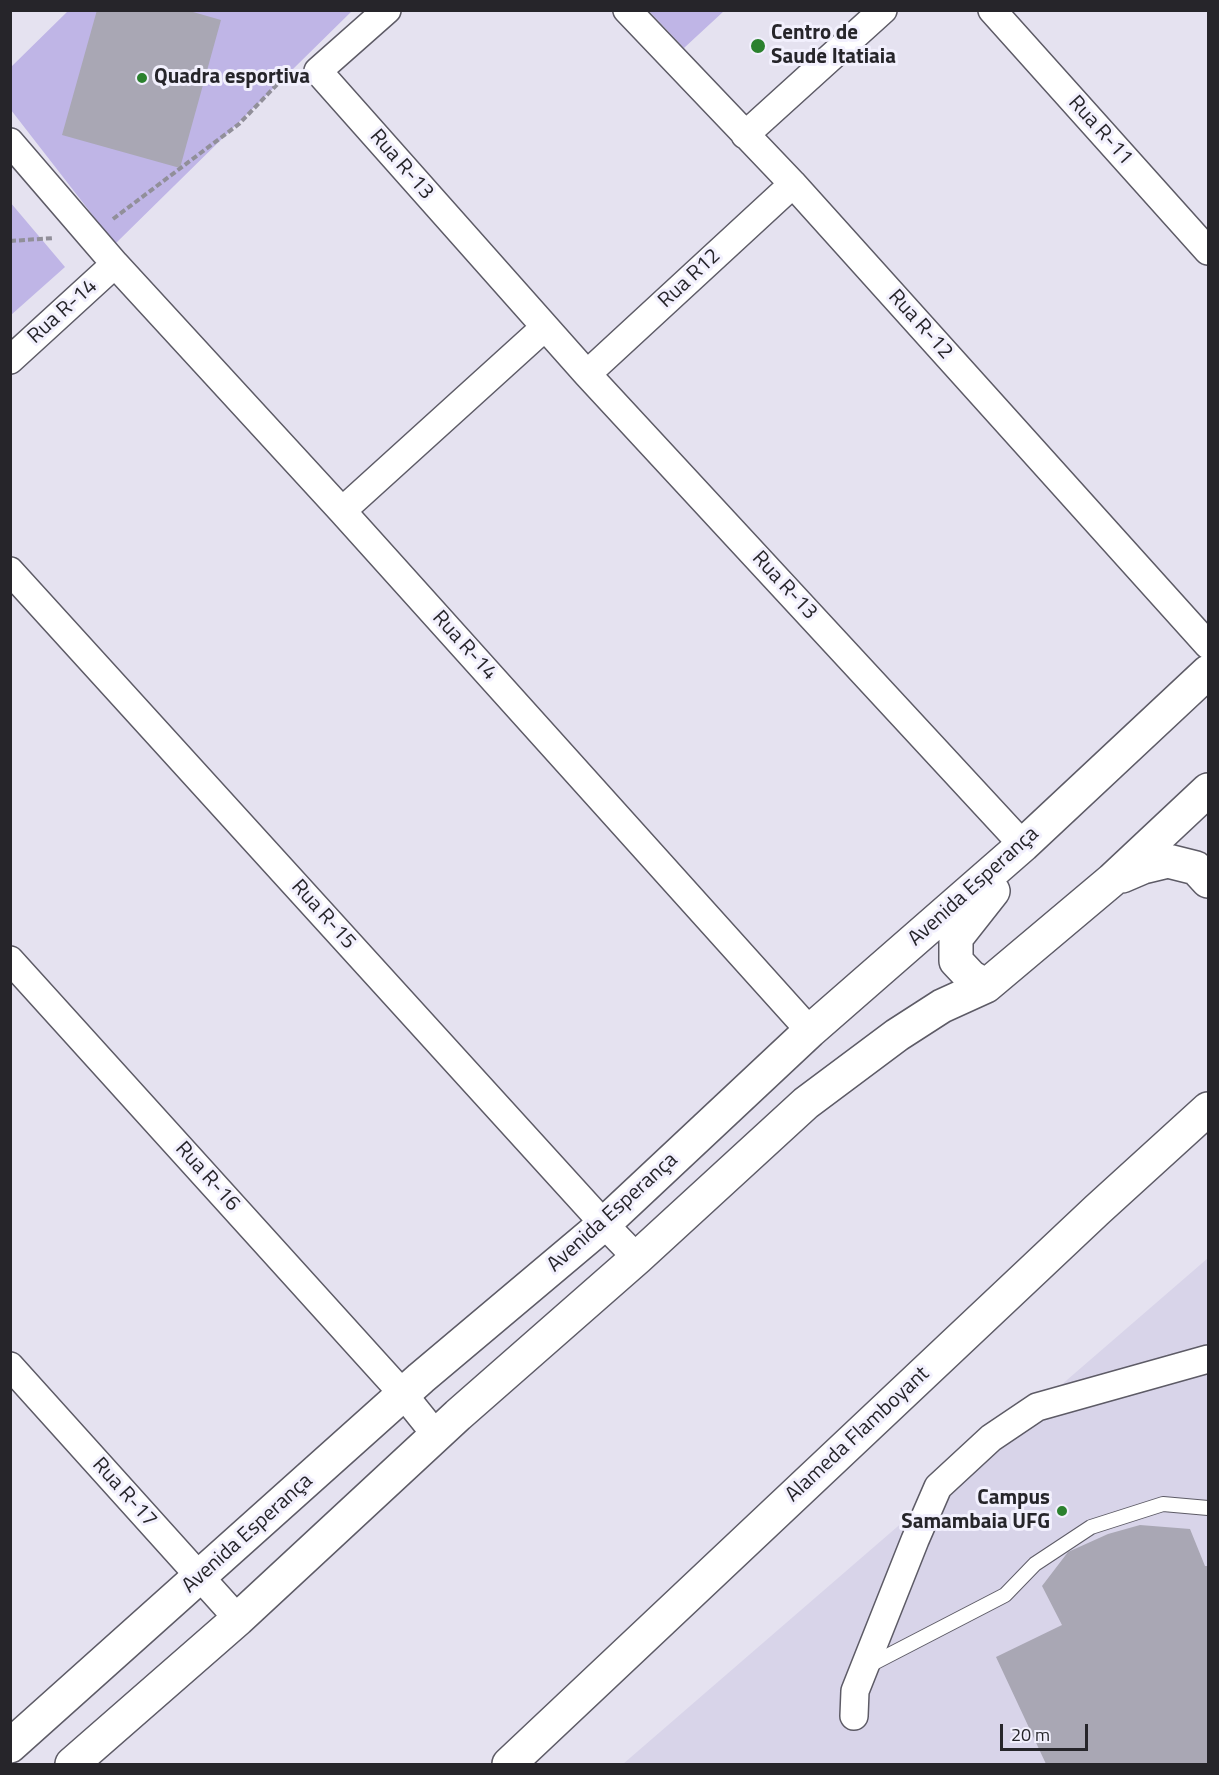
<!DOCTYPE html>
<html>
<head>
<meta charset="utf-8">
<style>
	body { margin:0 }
	#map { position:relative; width:1219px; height:1775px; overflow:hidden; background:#e5e2f0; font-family:"Titillium Web",sans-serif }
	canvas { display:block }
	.frame { position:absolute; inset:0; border:12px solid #26252a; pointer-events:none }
	.scale { position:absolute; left:1000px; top:1724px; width:88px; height:27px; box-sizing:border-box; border:3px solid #26252a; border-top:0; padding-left:8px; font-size:18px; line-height:21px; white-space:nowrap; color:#26252a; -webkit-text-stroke:4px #f2f0fd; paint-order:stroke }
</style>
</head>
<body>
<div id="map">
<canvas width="1219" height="1775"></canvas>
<div class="frame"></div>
<div class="scale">20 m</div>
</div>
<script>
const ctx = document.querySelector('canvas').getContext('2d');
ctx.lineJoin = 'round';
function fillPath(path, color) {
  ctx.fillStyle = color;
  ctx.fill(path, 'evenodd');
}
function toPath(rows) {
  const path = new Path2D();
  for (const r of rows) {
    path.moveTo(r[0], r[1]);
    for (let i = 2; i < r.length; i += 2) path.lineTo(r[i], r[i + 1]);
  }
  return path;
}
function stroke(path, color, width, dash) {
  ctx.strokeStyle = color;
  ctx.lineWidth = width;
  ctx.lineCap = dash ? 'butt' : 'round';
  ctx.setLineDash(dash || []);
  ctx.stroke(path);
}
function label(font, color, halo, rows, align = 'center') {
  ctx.font = font + ' "Titillium Web",sans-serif';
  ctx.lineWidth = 6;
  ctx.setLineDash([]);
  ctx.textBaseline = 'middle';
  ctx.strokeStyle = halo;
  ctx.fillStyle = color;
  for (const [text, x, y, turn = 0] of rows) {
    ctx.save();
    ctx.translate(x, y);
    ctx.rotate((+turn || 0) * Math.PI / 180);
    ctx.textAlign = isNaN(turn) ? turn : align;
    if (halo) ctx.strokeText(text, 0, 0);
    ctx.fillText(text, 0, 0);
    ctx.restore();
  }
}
fillPath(toPath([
	[1208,1258,1208,1764,623,1764]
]), '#d8d4e9');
fillPath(toPath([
	[68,11,352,11,115,244,11,110,11,67],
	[649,11,724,11,684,48],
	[10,202,65,267,11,315,10,315]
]), '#bfb5e6');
fillPath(toPath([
	[97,10,186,10,221,20,180,168,62,135],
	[1140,1525,1190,1529,1205,1566,1208,1566,1208,1764,1046,1764,996,1657,1062,1625,1042,1586,1068,1552,1108,1534]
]), '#a9a7b4');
const lane = toPath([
	[866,1667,1005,1595,1035,1564,1091,1527,1163,1504,1208,1508]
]);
const street = toPath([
	[387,10,318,71,587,374,1023,845],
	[627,10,793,184,1208,645],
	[992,10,1208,251],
	[745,135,883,10],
	[10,142,115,264,342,511,810,1031],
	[10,360,115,264],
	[587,374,793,184],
	[342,511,545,327],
	[10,571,604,1224,637,1258],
	[10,960,403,1394,436,1435],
	[10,1366,238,1619],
	[854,1716,855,1691,915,1540,938,1487,991,1438,1037,1407,1208,1359]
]);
const secondary = toPath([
	[1122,876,1143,867,1168,861,1196,868,1208,881],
	[986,986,971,977,956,961,956,938,993,891],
	[10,1746,421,1378,604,1224,810,1031,1023,845,1208,672],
	[72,1764,238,1619,458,1415,637,1258,806,1103,897,1035,942,1006,986,986,1112,880,1208,790],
	[509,1764,1097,1210,1208,1109]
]);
stroke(lane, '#5d5b66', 16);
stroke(street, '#5d5b66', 30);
stroke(secondary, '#5d5b66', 36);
stroke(toPath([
	[113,219,239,124,291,70],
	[10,241,54,238]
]), '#918f99', 4, [6, 3]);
stroke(lane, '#fff', 14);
stroke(street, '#fff', 27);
stroke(secondary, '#fff', 33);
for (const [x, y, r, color] of [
	[758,46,8,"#2b812e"],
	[142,78,6,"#2b812e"],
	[1062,1511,6,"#2b812e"]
]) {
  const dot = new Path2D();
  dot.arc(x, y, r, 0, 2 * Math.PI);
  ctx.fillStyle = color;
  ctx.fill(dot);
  stroke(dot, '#f2f0fd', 2);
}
label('bold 21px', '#26252a', '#f2f0fd', [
	["Centro de",771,34],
	["Saude Itatiaia",771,58],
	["Quadra esportiva",154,78],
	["Campus",1050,1499,"right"],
	["Samambaia UFG",1050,1523,"right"]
], 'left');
label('21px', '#26252a', '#f2f0fd', [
	["Rua R-11",1100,131,48],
	["Rua R-13",401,165,49],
	["Rua R12",690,279,-43],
	["Rua R-14",63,312,-42],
	["Rua R-12",920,325,48],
	["Rua R-13",784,586,47],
	["Rua R-14",464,646,48],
	["Avenida Esperança",974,887,-42],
	["Rua R-15",323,915,48],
	["Rua R-16",207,1177,48],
	["Avenida Esperança",613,1213,-42],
	["Alameda Flamboyant",858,1435,-43],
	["Rua R-17",124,1493,48],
	["Avenida Esperança",248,1534,-42]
]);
</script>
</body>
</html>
